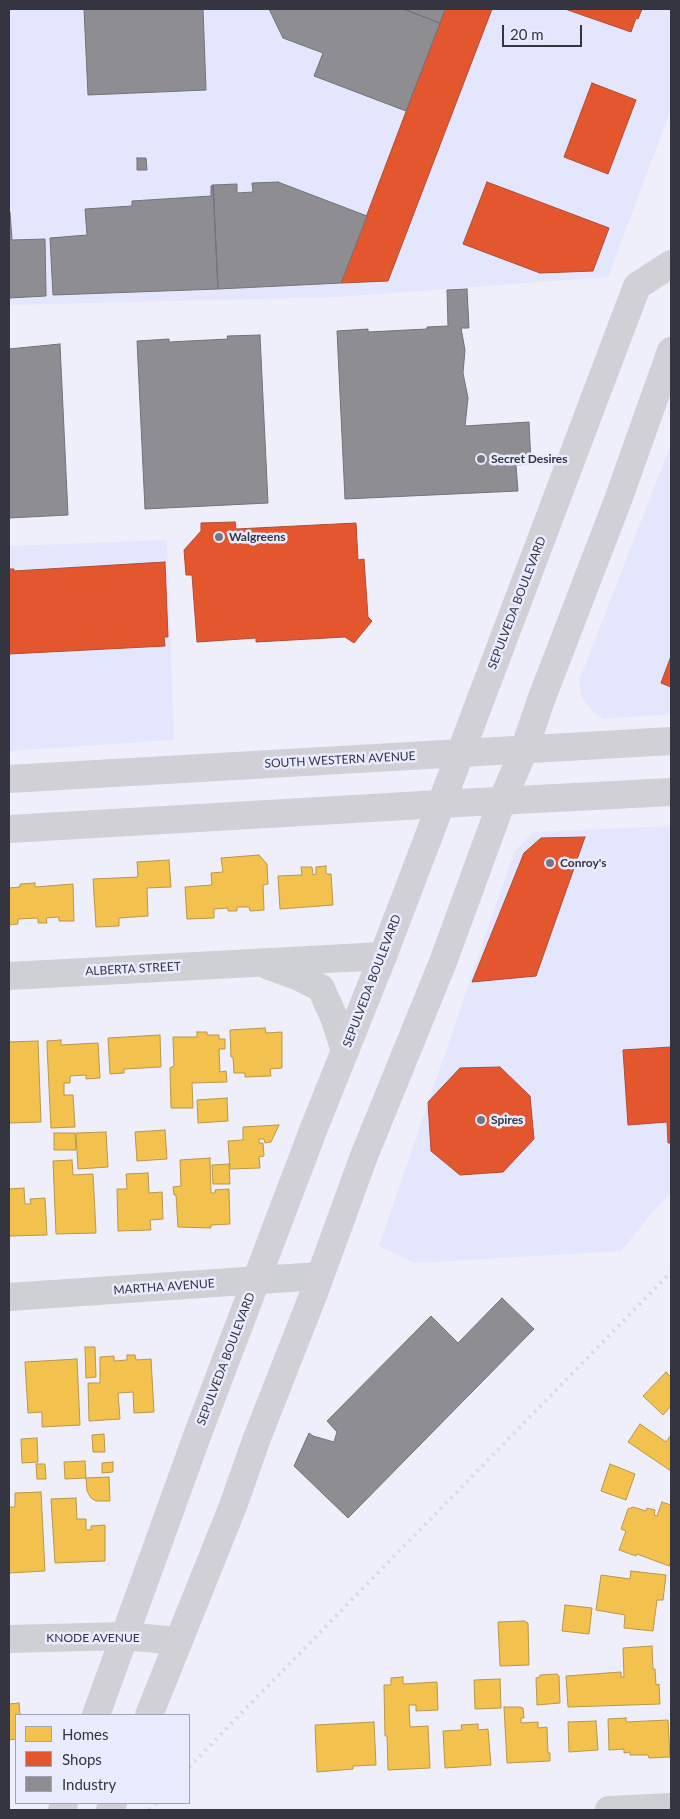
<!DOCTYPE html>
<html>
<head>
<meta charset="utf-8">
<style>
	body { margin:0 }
	#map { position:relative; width:680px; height:1819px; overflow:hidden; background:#eeeffa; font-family:Lato,sans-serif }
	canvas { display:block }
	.frame { position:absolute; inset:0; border:10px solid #343541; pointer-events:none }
	.legend { position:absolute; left:15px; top:1714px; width:175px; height:90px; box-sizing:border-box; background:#e9ebff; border:1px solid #a1a2b3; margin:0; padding:6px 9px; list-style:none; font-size:15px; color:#343541 }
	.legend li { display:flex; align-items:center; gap:10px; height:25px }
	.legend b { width:25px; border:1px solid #a1a2b3 }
	.scale { position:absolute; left:502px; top:25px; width:80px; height:22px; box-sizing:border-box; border:2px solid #343541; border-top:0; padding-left:6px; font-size:15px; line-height:18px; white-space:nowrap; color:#343541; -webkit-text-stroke:4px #e9ebff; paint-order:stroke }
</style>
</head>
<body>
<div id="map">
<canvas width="680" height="1819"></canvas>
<div class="frame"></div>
<ul class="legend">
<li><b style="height:14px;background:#f2c14e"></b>Homes</li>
<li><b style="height:14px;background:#e4572e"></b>Shops</li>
<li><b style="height:14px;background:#8d8d92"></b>Industry</li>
</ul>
<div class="scale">20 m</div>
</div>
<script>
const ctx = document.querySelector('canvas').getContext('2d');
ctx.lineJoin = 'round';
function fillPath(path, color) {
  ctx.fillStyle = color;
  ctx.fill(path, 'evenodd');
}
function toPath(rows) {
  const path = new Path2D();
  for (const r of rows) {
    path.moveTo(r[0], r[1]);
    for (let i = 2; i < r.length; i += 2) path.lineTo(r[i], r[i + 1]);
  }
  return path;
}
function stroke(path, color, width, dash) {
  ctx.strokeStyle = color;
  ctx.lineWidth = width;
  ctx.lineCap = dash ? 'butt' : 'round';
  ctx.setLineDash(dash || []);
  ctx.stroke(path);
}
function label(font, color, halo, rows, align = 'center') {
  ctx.font = font + ' Lato,sans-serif';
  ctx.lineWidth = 5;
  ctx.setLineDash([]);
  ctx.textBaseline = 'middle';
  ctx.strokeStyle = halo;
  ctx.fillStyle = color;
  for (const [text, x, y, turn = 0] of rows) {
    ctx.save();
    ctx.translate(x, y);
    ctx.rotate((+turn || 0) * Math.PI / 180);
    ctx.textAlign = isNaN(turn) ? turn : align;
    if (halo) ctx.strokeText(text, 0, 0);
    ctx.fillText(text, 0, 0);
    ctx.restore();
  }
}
fillPath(toPath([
	[9,9,671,9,671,109,608,277,337,297,9,305],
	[671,444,671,714,603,719,593,711,581,697,579,681],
	[167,540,174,740,9,751,9,546],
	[671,826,671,1193,655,1209,621,1251,415,1263,379,1246,514,852,533,832]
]), '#e4e6fd');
const homes = toPath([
	[259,855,267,864,268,884,263,885,264,910,250,911,249,907,237,907,237,911,228,911,228,908,214,909,214,918,187,919,185,887,212,885,211,873,223,872,221,858,259,855],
	[169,860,171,887,147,888,148,916,119,918,119,926,96,927,93,879,138,877,137,862,169,860],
	[326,866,326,874,331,874,333,905,280,909,278,876,302,875,301,867,312,867,313,875,316,874,316,867,326,866],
	[35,883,35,887,73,884,74,921,59,921,59,917,46,918,47,923,38,923,38,918,18,919,18,924,9,925,9,888,20,887,20,884,35,883],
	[265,1028,266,1033,282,1032,282,1068,270,1069,271,1076,245,1077,245,1073,234,1073,233,1057,231,1057,230,1030,265,1028],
	[197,1032,207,1032,207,1035,219,1035,219,1039,225,1039,225,1049,219,1049,220,1072,226,1071,227,1082,192,1083,193,1108,171,1108,170,1068,174,1066,173,1037,197,1037,197,1032],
	[160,1035,161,1067,124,1069,124,1073,110,1074,108,1038,160,1035],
	[61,1040,61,1045,98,1043,100,1078,86,1079,86,1075,70,1076,70,1083,64,1083,64,1095,73,1095,75,1127,51,1128,47,1046,47,1041,61,1040],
	[38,1041,41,1122,9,1123,9,1042,38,1041],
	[227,1098,228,1121,198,1123,197,1100,227,1098],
	[279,1125,271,1142,265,1143,264,1139,259,1139,259,1143,263,1143,264,1156,259,1157,260,1168,230,1169,228,1141,243,1140,243,1127,279,1125],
	[165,1130,167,1159,137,1161,135,1132,165,1130],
	[106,1132,108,1167,78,1169,76,1133,106,1132],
	[54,1133,75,1133,76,1150,54,1150,54,1133],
	[210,1158,211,1193,215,1193,215,1190,229,1189,230,1224,211,1225,211,1228,178,1227,176,1195,174,1195,173,1187,181,1186,180,1160,210,1158],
	[72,1160,73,1175,93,1174,96,1233,56,1234,53,1161,72,1160],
	[229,1164,230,1184,213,1184,212,1165,229,1164],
	[148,1173,149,1193,162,1192,163,1219,150,1220,151,1230,118,1231,117,1189,127,1189,126,1174,148,1173],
	[24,1188,25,1204,31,1204,30,1199,45,1198,47,1235,9,1236,9,1189,24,1188],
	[85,1347,95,1347,96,1377,86,1378,85,1347],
	[127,1355,135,1355,136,1360,151,1359,154,1412,134,1413,133,1392,118,1393,120,1419,89,1421,88,1383,100,1383,100,1357,114,1356,114,1361,127,1360,127,1355],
	[77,1359,80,1425,42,1427,42,1412,28,1413,25,1362,77,1359],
	[666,1372,671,1377,671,1406,663,1415,643,1396,666,1372],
	[640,1424,666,1442,671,1435,671,1471,628,1442,640,1424],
	[104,1434,105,1452,93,1452,92,1435,104,1434],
	[37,1438,38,1462,22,1463,21,1439,37,1438],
	[85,1461,86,1478,65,1479,64,1462,85,1461],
	[113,1462,113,1472,102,1473,102,1463,113,1462],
	[36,1464,45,1464,46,1479,37,1479,36,1464],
	[610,1464,635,1474,626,1500,601,1491,610,1464],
	[109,1477,110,1501,96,1501,91,1498,87,1491,86,1478,109,1477],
	[41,1492,45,1571,9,1573,9,1507,15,1507,15,1493,41,1492],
	[76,1498,77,1519,86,1519,86,1530,91,1530,91,1526,105,1525,105,1561,55,1563,51,1499,76,1498],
	[662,1502,671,1505,671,1560,669,1566,637,1554,636,1556,619,1550,626,1531,621,1529,628,1509,633,1507,646,1511,647,1508,655,1510,654,1515,657,1516,662,1502],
	[631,1571,666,1575,663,1600,657,1600,653,1631,624,1628,625,1615,596,1610,601,1575,630,1579,631,1571],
	[565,1605,592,1608,589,1634,562,1631,565,1605],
	[524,1621,528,1623,529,1665,500,1666,498,1622,524,1621],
	[652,1646,653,1669,655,1669,656,1685,659,1684,660,1704,568,1707,566,1676,621,1672,621,1677,624,1677,623,1648,652,1646],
	[557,1674,559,1676,560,1703,537,1705,536,1678,540,1677,540,1675,557,1674],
	[403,1677,403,1684,437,1682,438,1710,416,1711,416,1705,409,1705,410,1727,428,1726,430,1768,388,1770,387,1736,385,1736,384,1685,391,1685,391,1678,403,1677],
	[500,1679,501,1708,475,1709,474,1680,500,1679],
	[19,1703,20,1715,16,1715,16,1739,9,1740,9,1704,19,1703],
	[504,1707,521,1707,521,1708,523,1708,524,1718,521,1718,521,1723,538,1722,538,1728,547,1727,548,1753,550,1753,550,1761,507,1763,504,1707],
	[626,1718,626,1722,668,1720,670,1757,649,1758,648,1755,630,1755,630,1752,624,1753,624,1749,609,1750,608,1719,626,1718],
	[596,1721,598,1750,569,1752,568,1722,596,1721],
	[374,1722,376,1765,353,1766,353,1769,317,1772,315,1725,374,1722],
	[478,1724,478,1730,488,1729,491,1765,445,1768,443,1731,462,1730,461,1725,478,1724]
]);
fillPath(homes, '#f2c14e');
stroke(homes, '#b9974a', 1);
const shops = toPath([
	[445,9,492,9,388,281,341,283,445,9],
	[565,9,642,9,638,19,636,18,631,32,565,9],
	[592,83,636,100,608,174,564,157,592,83],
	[487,182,609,228,593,271,540,273,463,244,487,182],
	[235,522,236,529,356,523,358,560,364,559,368,617,372,621,354,643,345,637,256,642,256,638,197,642,192,575,186,575,184,550,201,531,201,523,235,522],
	[165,562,168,637,164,637,165,646,9,654,9,569,14,569,14,571,165,562],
	[671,656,671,687,661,683,671,656],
	[585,837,536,976,472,982,524,853,541,838,585,837],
	[671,1047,671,1143,668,1143,667,1122,628,1125,623,1050,671,1047],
	[500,1067,530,1096,534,1139,503,1172,460,1175,431,1151,428,1102,460,1068,500,1067]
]);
fillPath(shops, '#e4572e');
stroke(shops, '#af4d34', 1);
const industry = toPath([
	[84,9,203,9,206,90,88,95,84,9],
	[269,9,403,9,440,23,406,111,314,76,323,53,283,38,269,9],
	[403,9,445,9,440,23,403,9],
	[137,158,146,158,147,170,137,170,137,158],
	[278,182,367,216,341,283,218,289,213,185,237,184,237,193,253,192,252,183,278,182],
	[213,185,218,289,53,295,50,238,87,235,85,209,132,206,132,201,211,196,211,186,213,185],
	[9,212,10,212,12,240,45,239,46,296,9,298,9,212],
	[467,289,469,328,461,328,465,350,463,373,468,398,465,426,529,422,531,464,516,465,518,491,345,499,337,331,368,329,368,332,427,329,427,327,448,326,447,290,467,289],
	[260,335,268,503,145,509,137,341,169,339,169,342,228,339,227,336,260,335],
	[60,344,68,515,9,518,9,349,60,344],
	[502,1298,534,1329,348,1518,294,1466,309,1433,313,1436,334,1442,337,1432,327,1421,431,1316,458,1343,502,1298]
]);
fillPath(industry, '#8d8d92');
stroke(industry, '#72737a', 1);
stroke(toPath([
	[269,966,297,976,321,988,335,1020,345,1051],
	[9,976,383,956],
	[9,1297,319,1276],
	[9,1639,124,1636,178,1641]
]), '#cfd0d3', 28);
stroke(toPath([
	[609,1810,671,1807]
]), '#cfd0d3', 28);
stroke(toPath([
	[9,779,671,741],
	[9,829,440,804,671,792],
	[96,1715,197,1436,314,1128,383,956,460,754,637,286,671,264],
	[149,1715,233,1506,257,1438,314,1293,364,1156,443,962,502,801,524,750,541,700,618,500,671,351],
	[62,1810,64,1803],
	[110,1810,113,1803]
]), '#d2d0d7', 28);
stroke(toPath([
	[189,1767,671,1272],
	[149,1810,156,1803]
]), '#dadbdf', 4, [2.5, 5]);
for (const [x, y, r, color] of [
	[481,459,5,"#757682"],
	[219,537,5,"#757682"],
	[550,863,5,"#757682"],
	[481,1120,5,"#757682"]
]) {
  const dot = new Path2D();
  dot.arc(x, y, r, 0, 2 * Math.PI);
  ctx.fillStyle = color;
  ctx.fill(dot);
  stroke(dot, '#e9ebff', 2);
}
label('bold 12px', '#343541', '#e9ebff', [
	["Secret Desires",491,459],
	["Walgreens",229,537],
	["Conroy's",560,863],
	["Spires",491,1120]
], 'left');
label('12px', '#343541', '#e9ebff', [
	["SEPULVEDA BOULEVARD",517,603,-69],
	["SOUTH WESTERN AVENUE",340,760,-3],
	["ALBERTA STREET",133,969,-3],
	["SEPULVEDA BOULEVARD",372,981,-69],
	["MARTHA AVENUE",164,1287,-4],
	["SEPULVEDA BOULEVARD",226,1359,-69],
	["KNODE AVENUE",93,1638]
]);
</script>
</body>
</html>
